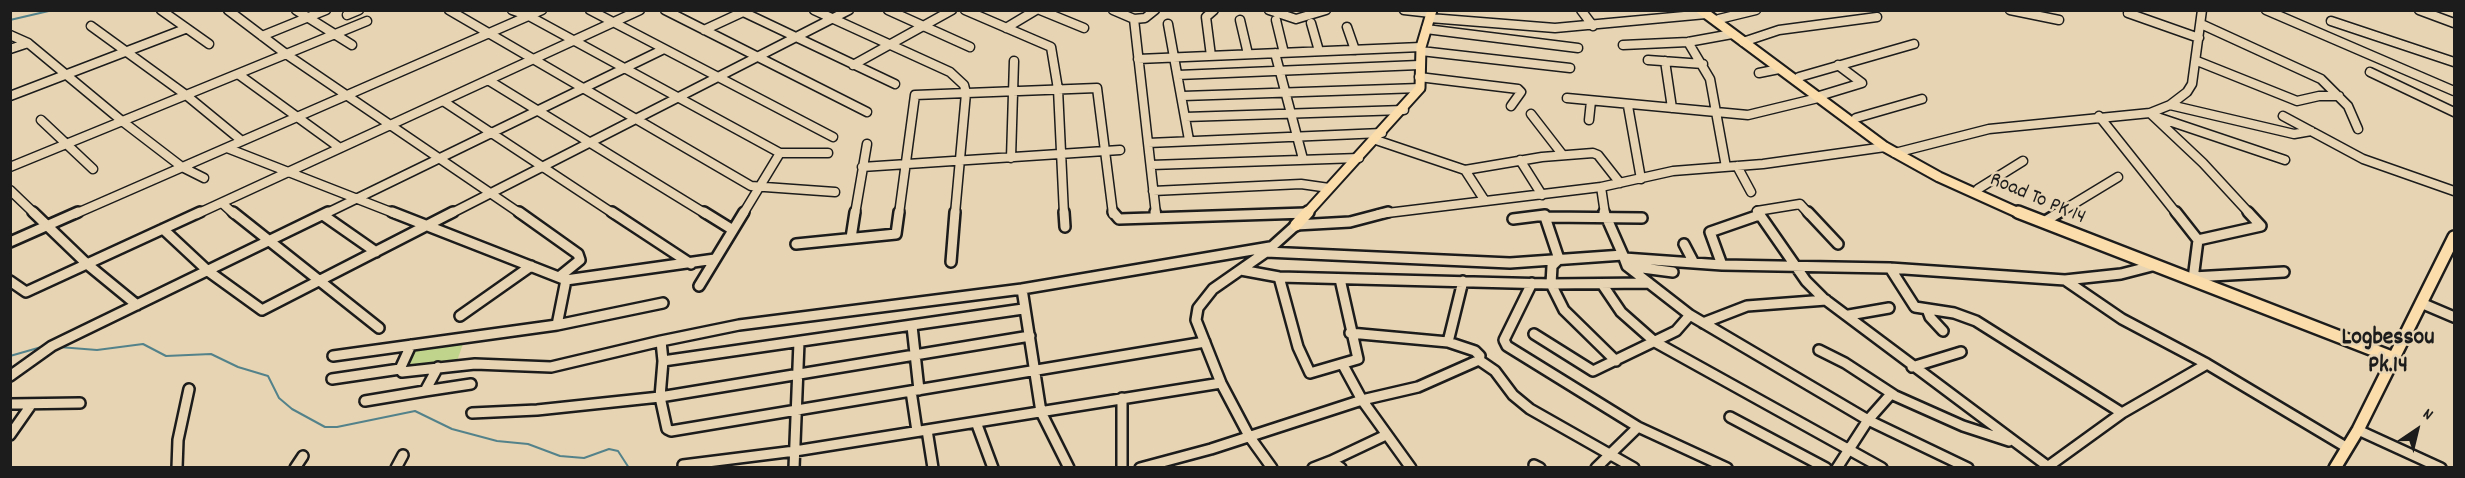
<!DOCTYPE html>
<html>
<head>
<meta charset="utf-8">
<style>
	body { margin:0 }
	#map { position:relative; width:2465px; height:478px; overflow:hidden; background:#e7d4b2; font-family:Dekko,sans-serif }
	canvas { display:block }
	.frame { position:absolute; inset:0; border:12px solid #1c1c1c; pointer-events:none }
	.north { position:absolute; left:2387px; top:400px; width:60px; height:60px; -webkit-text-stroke:4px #e7d4b2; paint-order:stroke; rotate:35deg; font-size:16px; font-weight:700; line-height:24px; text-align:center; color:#1c1c1c }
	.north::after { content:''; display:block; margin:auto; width:21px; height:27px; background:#1c1c1c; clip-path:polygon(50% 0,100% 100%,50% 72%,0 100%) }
</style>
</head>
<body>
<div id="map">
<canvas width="2465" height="478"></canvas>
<div class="frame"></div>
<div class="north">N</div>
</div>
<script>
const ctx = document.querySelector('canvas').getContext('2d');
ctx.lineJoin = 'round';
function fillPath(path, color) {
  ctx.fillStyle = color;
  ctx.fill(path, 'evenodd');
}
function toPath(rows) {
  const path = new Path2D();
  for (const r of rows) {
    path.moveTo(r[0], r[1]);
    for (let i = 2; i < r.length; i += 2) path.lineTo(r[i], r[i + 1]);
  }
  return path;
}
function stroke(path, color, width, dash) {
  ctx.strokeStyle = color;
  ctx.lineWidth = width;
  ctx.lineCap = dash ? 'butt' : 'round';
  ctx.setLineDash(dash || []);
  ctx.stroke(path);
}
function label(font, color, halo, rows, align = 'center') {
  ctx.font = font + ' Dekko,sans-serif';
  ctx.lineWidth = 5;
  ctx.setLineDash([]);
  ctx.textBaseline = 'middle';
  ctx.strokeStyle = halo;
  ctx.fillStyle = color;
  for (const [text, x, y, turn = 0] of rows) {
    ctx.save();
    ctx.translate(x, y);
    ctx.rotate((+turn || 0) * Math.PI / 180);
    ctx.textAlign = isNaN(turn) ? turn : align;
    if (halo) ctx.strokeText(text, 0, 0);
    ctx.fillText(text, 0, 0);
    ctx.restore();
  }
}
fillPath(toPath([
	[464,341,457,361,404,366,412,346]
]), '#c0d58b');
stroke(toPath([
	[10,20,53,10],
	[59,347,97,350,143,344,166,356,211,354,238,367,268,376,279,398,292,409,325,427,337,427,415,411,452,429,497,441,528,444,560,456,584,458,609,449,618,451,629,468],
	[10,356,45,346]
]), '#53828b', 2);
const minorFar1 = toPath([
	[161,10,209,44],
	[228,10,286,54,521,214],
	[296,10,352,45],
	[449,10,751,186,835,192],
	[512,10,529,16,780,153,828,153],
	[590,10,833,137],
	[665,10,867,112],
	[739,10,895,84],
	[814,10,950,72,964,85,966,93,955,214],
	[888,10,970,47],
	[965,10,1051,47,1058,89,1064,214],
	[1040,10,1084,28],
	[1113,10,1134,19,1145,18,1155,10],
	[1269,10,1296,19,1326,10],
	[1404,10,1431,13],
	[1581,10,1593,26],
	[2010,10,2059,20],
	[2266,10,2454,91],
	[2419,10,2454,23],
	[2128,13,2199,38],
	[347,15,359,10],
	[1430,18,1555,28,1706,14],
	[1134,19,1156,214],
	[1719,19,1756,10],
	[1240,20,1248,54],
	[1276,20,1284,53],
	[2331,21,2454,62],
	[1311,23,1319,51],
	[1168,24,1189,140],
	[2201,24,2321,79,2348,106,2358,129],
	[91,26,186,95,242,141],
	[1347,27,1355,50],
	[1006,28,1036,10],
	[1426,29,1578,48],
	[704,30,745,11],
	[10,35,28,43],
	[262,36,326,10],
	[1688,42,1710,79,1726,167],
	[1743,42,1779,30,1877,17],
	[1623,45,1688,42,1732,34],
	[10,49,28,43,122,121,182,167,204,178],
	[1421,51,1570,68],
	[1275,53,1303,159],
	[1211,56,1206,17,1214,10],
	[1138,59,1421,47],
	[1648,60,1703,64],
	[1665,61,1672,108],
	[2197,61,2297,101,2319,96,2339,96],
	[853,65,952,10],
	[2370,72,2454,112],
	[1759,73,1779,69],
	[238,74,340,148],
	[1178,75,1419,65],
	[1419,77,1518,89,1521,92,1511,106],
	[1799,77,1914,44],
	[488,80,706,214],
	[10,96,185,29],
	[1183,96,1420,88],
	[1816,97,1862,83,1838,65],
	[1567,98,1748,115,1818,98],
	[443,101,614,214],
	[2170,105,2294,134,2311,131],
	[1628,106,1641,179],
	[2150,113,2203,163,2250,214],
	[1531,114,1562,154],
	[2099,116,2177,214],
	[2283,116,2363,159,2454,191],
	[1185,117,1404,110],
	[2157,117,2285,160],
	[1856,118,1922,99],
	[41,120,93,169],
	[1589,120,1591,101],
	[1376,140,1465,170,1485,201],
	[1148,143,1382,133],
	[227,148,396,214],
	[1895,153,1989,129,2150,113,2170,105,2187,92,2192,84,2202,10],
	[1011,158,1014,61],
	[1520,160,1542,195],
	[1151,165,1359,158],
	[1737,166,1751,192],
	[10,167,367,21],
	[862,167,1120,150],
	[1465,170,1542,157,1593,153,1598,155,1620,183],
	[1978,189,2023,161],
	[10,190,35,214],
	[1153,191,1301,184,1329,188],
	[222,203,234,214],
	[75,214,542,10],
	[197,214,640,10],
	[325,214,664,49],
	[450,214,849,10],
	[743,214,780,153],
	[855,214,867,144],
	[899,214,915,95,1097,88,1113,214],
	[1285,214,1306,213],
	[1379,214,1601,187],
	[1605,214,1601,187,1673,171,1763,164,1885,147],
	[1759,214,1757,211,1800,204,1809,214],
	[2057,214,2118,177]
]);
const minor = toPath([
	[33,212,87,264,137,305],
	[233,212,379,328],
	[392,212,566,280,715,259],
	[519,212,578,254,580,260,559,277],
	[612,212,691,264],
	[704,212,733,230],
	[1064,212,1065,227],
	[1113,212,1119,219,1306,213],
	[1155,212,1156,218],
	[1604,212,1623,255],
	[1758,212,1806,281,1823,298,2050,468],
	[1808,212,1838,244],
	[2176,212,2198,240,2193,279],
	[323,215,376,252],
	[1513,219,1545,215],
	[2047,220,2060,212],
	[163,229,208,271,262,310,453,212],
	[851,238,855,212],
	[2198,240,2261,226,2248,212],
	[10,242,78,212],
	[796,244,896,234,899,212],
	[1684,244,1694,263],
	[1266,252,1510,263,1623,255,1624,258,1722,265,1890,268,2065,280,2121,274,2152,266],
	[1624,258,1627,266,1690,315,1868,420,1968,468],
	[951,262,955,212],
	[1722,265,1710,232,1759,215],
	[1627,266,1673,272],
	[1890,268,1915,307,1954,313,1976,321,2122,413],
	[1241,270,1279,277,1551,284,1649,283],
	[1279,277,1298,347,1310,373,1358,359,1340,279],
	[2193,277,2284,272],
	[2065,280,2122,319,2207,364,2346,447],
	[10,281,26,292,200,212],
	[1532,283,1504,340,1507,346,1638,427,1727,468],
	[1602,284,1621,312,1655,342,1882,468],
	[699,286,744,212],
	[2421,303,2454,317],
	[1927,309,1930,317,1943,331],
	[1849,315,1889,308],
	[460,316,531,266],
	[1703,323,1747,306,1826,300],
	[557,325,566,280],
	[912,326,919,390],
	[1350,333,1448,342,1463,281],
	[1534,334,1593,371,1676,331,1690,315],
	[661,341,739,325,1022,289],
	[411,345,400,369,402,372,475,364,551,367,661,341,663,361,660,397,1030,336],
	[1819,350,1845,363,1894,395],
	[333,356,557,325,663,303],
	[1479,360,1495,371,1513,395,1530,409,1634,468],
	[663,361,1023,309],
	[1616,361,1564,310,1551,284,1552,266,1559,259,1545,217,1642,218],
	[1343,365,1362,400,1411,468],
	[1912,367,1961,352],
	[10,376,52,346,328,212],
	[332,379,400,369],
	[425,391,471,384],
	[911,391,917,431],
	[1122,398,1122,468],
	[365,401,425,391,438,367],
	[10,404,80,403],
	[472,413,537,410,660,397,667,429,671,431,1205,342],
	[1730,417,1826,468],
	[976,422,993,468],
	[927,430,933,468],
	[2358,430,2441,468],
	[10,435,31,405],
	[1331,461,1386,435],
	[683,465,795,451,1221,383],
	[1534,465,1540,468],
	[177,468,178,440,189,389],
	[295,468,303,456],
	[396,468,403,455],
	[794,468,799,342],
	[1069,468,1041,412,1022,289,1270,247],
	[1140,468,1211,449,1362,400,1418,387,1479,360,1480,356,1475,351,1448,342],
	[1272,468,1249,436,1221,383,1196,320,1198,308,1213,289,1266,252,1296,225,1350,222,1388,212],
	[1313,468,1331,461,1341,468],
	[1596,468,1638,427],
	[1837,468,1868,420,1891,394,1963,426,2009,441],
	[2046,468,2122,413,2207,364]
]);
const majorFar1 = toPath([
	[1701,10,1885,147,1939,177,2021,214],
	[1306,214,1420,88,1421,47,1432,10]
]);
const major = toPath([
	[2018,212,2394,358],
	[1296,225,1308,212],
	[2335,468,2358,430,2454,237]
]);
stroke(minorFar1, '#1c1c1c', 11);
stroke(minor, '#1c1c1c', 14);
stroke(majorFar1, '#1c1c1c', 13);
stroke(major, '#1c1c1c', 16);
stroke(minorFar1, '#e7d4b2', 8);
stroke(minor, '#e7d4b2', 9);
stroke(majorFar1, '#fbddab', 9);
stroke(major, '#fbddab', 11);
label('21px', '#1c1c1c', '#e7d4b2', [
	["Road To PK 14",2037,200,23]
]);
label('bold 24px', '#1c1c1c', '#e7d4b2', [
	["Logbessou",2388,340],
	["Pk.14",2388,368]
]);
</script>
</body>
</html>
